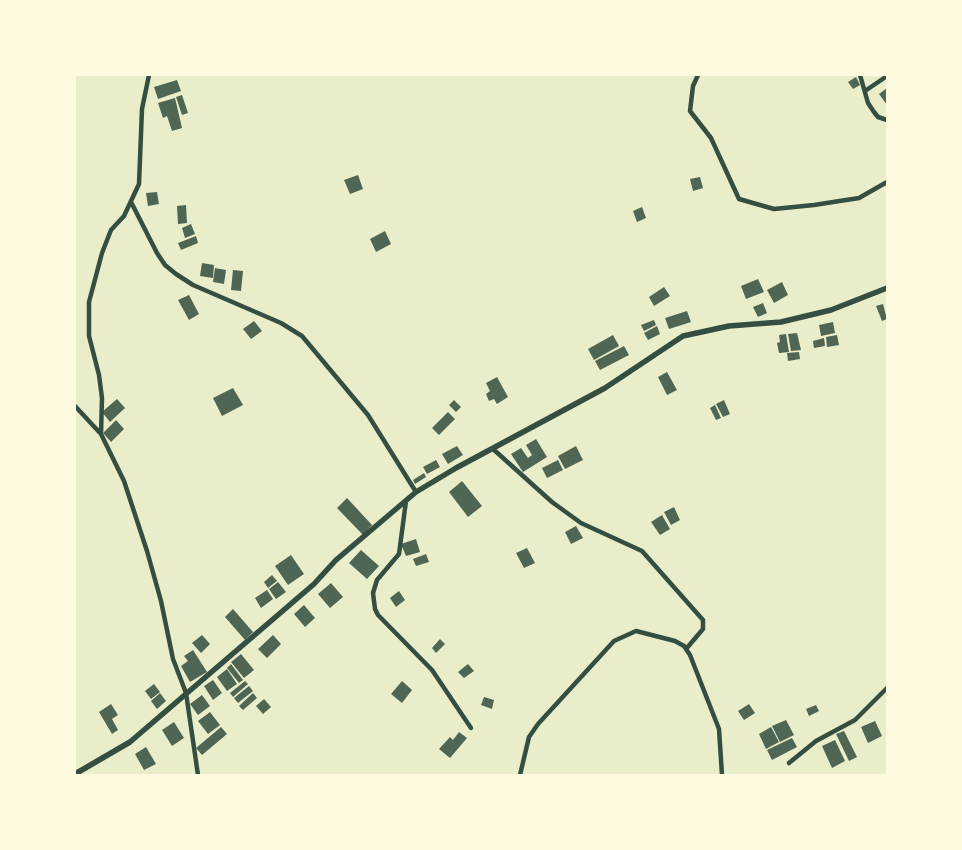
<!DOCTYPE html>
<html>
<head>
<meta charset="utf-8">
<style>
	body { margin:0 }
	#map { position:relative; width:962px; height:850px; overflow:hidden; background:#e9edc9; font-family:Arial,sans-serif }
	canvas { display:block }
	.frame { position:absolute; inset:0; border:76px solid #fefae0; pointer-events:none }
</style>
</head>
<body>
<div id="map">
<canvas width="962" height="850"></canvas>
<div class="frame"></div>
</div>
<script>
const ctx = document.querySelector('canvas').getContext('2d');
ctx.lineJoin = 'round';
function fillPath(path, color) {
  ctx.fillStyle = color;
  ctx.fill(path, 'evenodd');
}
function toPath(rows) {
  const path = new Path2D();
  for (const r of rows) {
    path.moveTo(r[0], r[1]);
    for (let i = 2; i < r.length; i += 2) path.lineTo(r[i], r[i + 1]);
  }
  return path;
}
function stroke(path, color, width, dash) {
  ctx.strokeStyle = color;
  ctx.lineWidth = width;
  ctx.lineCap = dash ? 'butt' : 'round';
  ctx.setLineDash(dash || []);
  ctx.stroke(path);
}
fillPath(toPath([
	[856,77,860,85,853,89,848,82],
	[177,80,181,91,158,99,154,87],
	[887,88,887,105,879,94],
	[182,95,188,113,182,115,176,97],
	[175,98,182,128,172,131,167,116,163,118,158,103],
	[358,175,363,189,350,194,344,180],
	[700,177,703,188,693,191,690,179],
	[157,192,159,204,148,206,146,193],
	[186,205,187,223,178,224,177,206],
	[642,207,646,218,637,222,633,211],
	[191,224,195,234,185,238,182,228],
	[385,231,391,244,376,252,370,239],
	[196,236,198,243,181,250,178,243],
	[202,263,214,265,213,278,200,276],
	[215,268,226,270,224,284,213,282],
	[233,270,243,271,241,291,231,290],
	[758,279,764,292,746,299,741,286],
	[782,282,788,295,774,303,767,290],
	[664,287,670,296,654,306,649,297],
	[189,295,199,314,189,320,178,300],
	[763,303,767,313,758,317,753,307],
	[883,304,887,319,882,321,876,306],
	[687,311,691,322,669,329,665,318],
	[654,320,656,325,644,331,641,325],
	[254,321,262,331,251,339,243,329],
	[833,322,835,333,821,336,819,325],
	[657,326,660,334,648,340,644,333],
	[797,333,801,350,791,351,788,334],
	[786,334,789,352,779,353,777,343,780,342,779,335],
	[613,335,619,346,594,360,588,349],
	[837,335,839,345,827,347,826,337],
	[824,338,825,346,814,348,813,341],
	[624,346,629,355,600,370,595,361],
	[799,352,800,359,788,361,787,353],
	[667,372,677,390,667,395,658,377],
	[497,377,508,397,497,404,494,399,489,401,486,394,490,391,486,383],
	[233,388,243,405,222,416,213,398],
	[117,399,125,408,110,422,102,412],
	[454,400,461,407,456,412,449,405],
	[724,400,730,414,723,417,716,404],
	[715,405,721,418,716,420,710,408],
	[448,412,455,419,439,435,432,428],
	[116,420,124,429,111,442,103,433],
	[536,439,547,457,523,472,511,454,521,448,528,458,532,455,526,445],
	[457,446,463,455,448,464,442,454],
	[576,446,583,460,565,469,558,456],
	[436,460,440,467,427,474,423,467],
	[558,460,563,470,547,478,542,468],
	[424,473,426,477,415,484,413,480],
	[462,481,482,506,468,517,449,492],
	[347,498,372,525,363,535,337,508],
	[674,507,680,520,671,525,664,512],
	[662,515,670,529,660,535,651,522],
	[576,526,583,538,571,544,565,532],
	[416,539,420,552,406,556,401,544],
	[527,548,535,563,524,568,516,553],
	[361,550,379,566,367,579,349,563],
	[426,554,429,562,416,566,413,559],
	[291,555,304,574,288,585,275,566],
	[272,575,277,581,268,588,264,582],
	[278,582,286,592,276,599,269,589],
	[331,583,343,597,330,608,318,594],
	[267,590,273,599,261,608,255,598],
	[399,591,405,600,396,607,390,598],
	[304,605,315,618,305,627,294,614],
	[233,609,253,632,245,640,225,617],
	[202,635,210,644,201,653,192,643],
	[273,635,281,644,267,658,258,649],
	[440,639,445,644,436,653,432,648],
	[193,650,207,672,190,682,181,666,188,661,184,656],
	[241,654,254,670,244,678,231,662],
	[231,664,243,680,239,683,227,668],
	[468,664,474,671,464,678,458,672],
	[227,669,237,684,227,691,217,677],
	[213,680,222,693,213,700,204,686],
	[245,681,248,684,233,697,230,693],
	[402,681,412,690,402,703,391,694],
	[154,684,160,692,151,699,145,691],
	[249,686,253,691,238,703,234,698],
	[160,693,166,701,157,709,151,701],
	[253,693,257,698,243,710,239,706],
	[202,695,210,706,198,715,190,704],
	[484,697,494,700,492,709,481,705],
	[264,699,271,707,263,714,256,706],
	[111,704,118,715,112,719,118,730,112,734,99,712],
	[749,704,755,713,744,720,738,711],
	[816,705,819,711,809,716,806,709],
	[210,712,220,725,208,734,198,721],
	[786,720,794,735,780,742,772,726],
	[875,721,882,736,868,743,861,727],
	[174,722,184,738,172,746,162,730],
	[221,727,227,734,202,755,196,748],
	[771,727,779,742,766,749,759,734],
	[844,731,857,757,849,761,836,734],
	[459,732,467,738,450,758,439,749,450,737,453,740],
	[792,738,797,747,772,760,767,750],
	[835,740,845,761,832,768,822,746],
	[146,747,156,764,144,770,135,754]
]), '#4f6655');
stroke(toPath([
	[149,75,142,109,139,184,124,216,111,230,102,253,89,302,89,336,99,375,102,398,101,434,124,481,147,551,161,601,173,659,186,693,198,775],
	[698,75,693,86,690,111,711,138,739,199,774,209,814,205,859,198,887,182],
	[860,75,868,103,874,112,878,117,887,120],
	[865,91,887,76],
	[131,202,157,253,165,265,176,274,193,285,281,323,302,336,368,415,416,492],
	[75,406,101,434],
	[493,449,552,502,581,523,642,551,703,620,703,629,686,649],
	[406,501,399,554,377,580,373,593,375,609,378,615,432,670,471,728],
	[789,763,816,741,855,720,887,688],
	[520,775,529,737,538,724,614,641,636,631,675,641,684,646,690,655,719,729,722,775]
]), '#344e41', 4.5);
stroke(toPath([
	[75,774,130,742,314,584,336,560,416,492,456,468,605,388,683,336,729,326,781,322,831,310,887,288]
]), '#344e41', 5.5);
</script>
</body>
</html>
